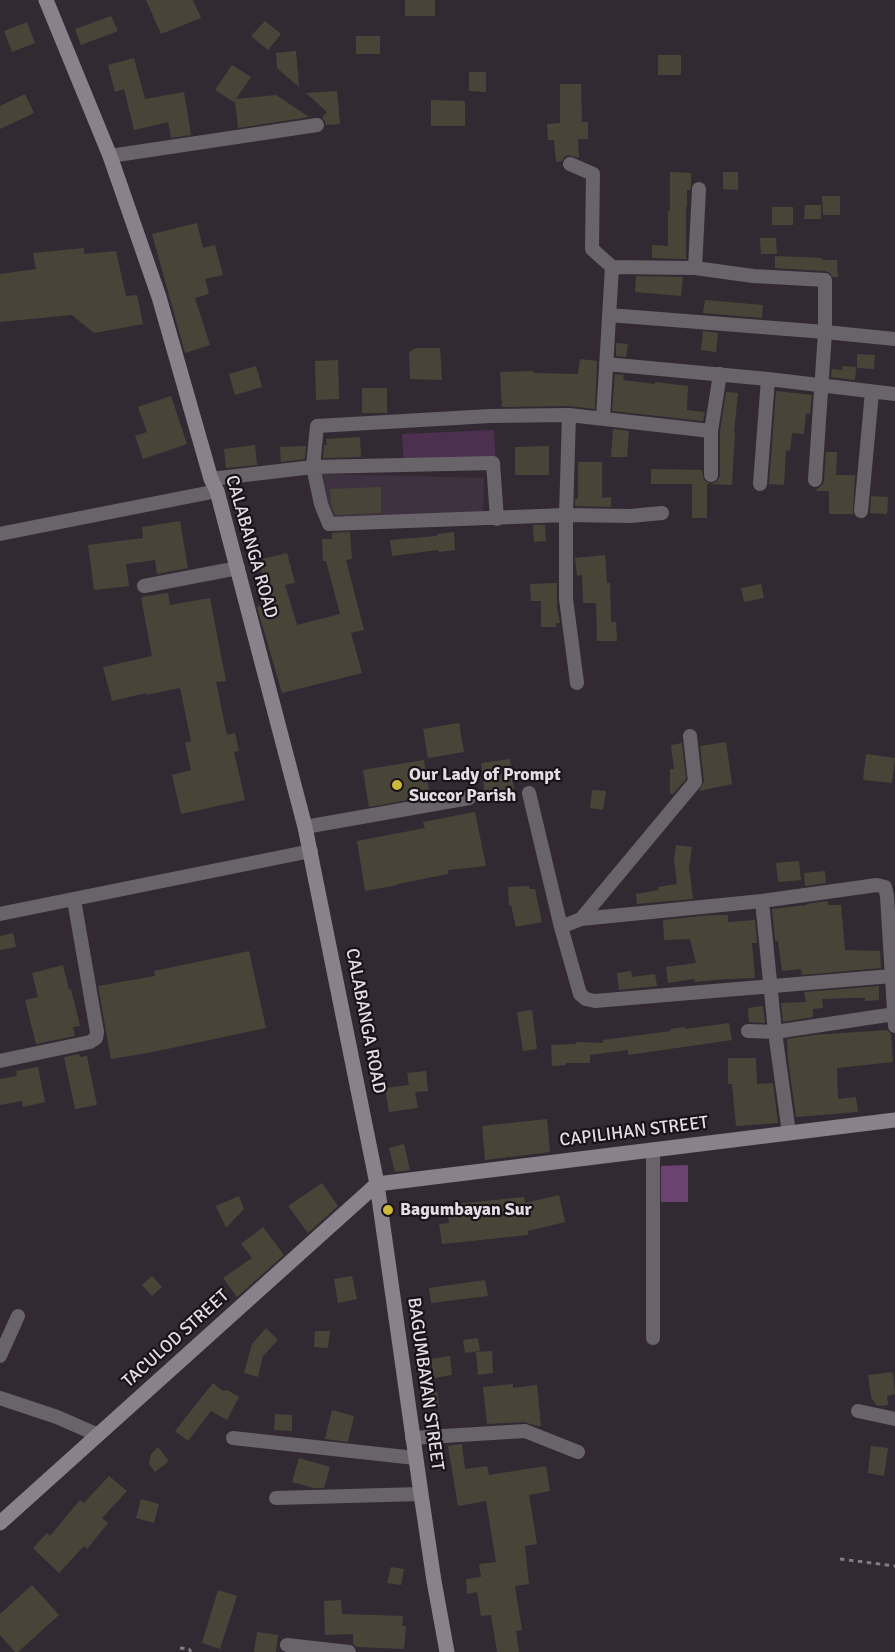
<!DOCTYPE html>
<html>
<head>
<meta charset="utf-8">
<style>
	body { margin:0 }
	canvas { display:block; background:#322933 }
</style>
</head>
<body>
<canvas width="895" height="1652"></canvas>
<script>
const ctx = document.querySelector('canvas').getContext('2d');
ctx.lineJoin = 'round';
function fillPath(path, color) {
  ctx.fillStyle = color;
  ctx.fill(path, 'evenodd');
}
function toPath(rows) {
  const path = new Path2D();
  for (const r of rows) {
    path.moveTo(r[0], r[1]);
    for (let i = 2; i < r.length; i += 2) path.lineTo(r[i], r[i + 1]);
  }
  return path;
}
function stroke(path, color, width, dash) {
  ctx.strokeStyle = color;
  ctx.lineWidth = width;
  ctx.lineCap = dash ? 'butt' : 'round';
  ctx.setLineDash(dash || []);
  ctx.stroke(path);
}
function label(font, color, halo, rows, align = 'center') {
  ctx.font = font + ' Signika,sans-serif';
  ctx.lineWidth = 4.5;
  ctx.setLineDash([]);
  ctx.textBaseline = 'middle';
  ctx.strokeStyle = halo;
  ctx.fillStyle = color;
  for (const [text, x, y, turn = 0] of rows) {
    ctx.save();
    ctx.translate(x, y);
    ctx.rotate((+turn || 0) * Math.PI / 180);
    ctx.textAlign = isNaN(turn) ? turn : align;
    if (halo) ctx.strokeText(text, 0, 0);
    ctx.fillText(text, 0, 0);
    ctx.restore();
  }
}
fillPath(toPath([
	[322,474,484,478,483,516,331,522,325,508]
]), '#3f3240');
fillPath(toPath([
	[494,430,496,465,404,468,402,434]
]), '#4d3050');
fillPath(toPath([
	[688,1165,688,1202,661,1202,661,1166]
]), '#6c4370');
fillPath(toPath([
	[146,0,193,0,201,18,161,34],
	[405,0,435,0,435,16,405,16],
	[111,16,118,31,81,45,75,29],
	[265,21,281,34,268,50,251,36],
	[27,22,35,43,12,52,4,31],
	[356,36,380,36,380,54,356,54],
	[296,51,299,87,277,68,276,53],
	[658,55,681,55,681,75,658,75],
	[134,58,145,99,184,92,191,135,171,138,168,122,134,130,124,89,115,92,108,65],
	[232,65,251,77,236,99,276,95,309,117,238,128,235,101,234,102,215,90],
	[469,72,486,72,486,92,469,91],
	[560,84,581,84,582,122,588,122,588,139,578,139,579,158,568,155,564,157,562,161,556,162,554,140,548,140,547,124,560,123],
	[337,91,340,124,326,125,324,120,322,118,327,112,306,93],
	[25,94,34,113,0,129,0,106],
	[431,100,465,101,465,126,431,126],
	[670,172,691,173,691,187,690,190,687,190,687,206,686,206,686,259,652,258,652,245,668,246,668,211,670,211],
	[723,172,738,172,738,190,723,189],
	[822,196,840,196,840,215,823,215],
	[805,205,821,205,821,219,804,219],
	[772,207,793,207,793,225,772,225],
	[197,223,203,248,215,245,223,275,205,279,209,294,195,298,210,345,185,353,152,234],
	[760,238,776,238,777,254,761,254],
	[84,248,84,254,116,251,126,296,137,295,143,324,94,333,72,315,0,322,0,274,36,269,33,253],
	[775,256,822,258,822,260,837,260,838,277,833,277,830,273,825,271,775,268],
	[636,276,683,277,681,296,635,292],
	[705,300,763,305,762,318,703,313],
	[703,331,718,333,716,352,701,350],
	[616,343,628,344,626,357,616,356],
	[416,348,440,348,442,380,410,379,409,352],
	[857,354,875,355,874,369,857,368],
	[580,359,597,361,595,409,569,406,502,407,500,372,533,371,533,373,578,374],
	[338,360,339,399,316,400,315,361],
	[256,366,262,387,235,395,229,374],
	[842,366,856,367,855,380,831,377,832,369,842,370],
	[615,374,624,375,623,380,655,384,655,382,688,386,687,410,705,412,703,421,612,411],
	[362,388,387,388,387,413,362,413],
	[776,391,812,395,810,414,806,413,804,434,792,433,790,451,786,450,784,485,769,484],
	[726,392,738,393,734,433,735,433,732,485,710,484,716,482,720,476,720,432],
	[171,396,187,444,143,459,135,436,147,432,138,407],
	[613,429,629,431,627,457,611,457],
	[360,437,361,457,323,458,324,445,327,445,326,439],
	[255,445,257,465,226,468,224,449],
	[306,446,305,459,281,462,280,447],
	[549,446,549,475,515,475,515,447],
	[826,452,837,452,836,475,855,475,853,514,829,514,829,491,816,491,817,489,822,485,824,481],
	[578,462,602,462,602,498,611,497,611,507,575,506,575,499,578,499],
	[651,469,702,470,704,480,710,484,707,484,707,518,692,518,692,484,651,484],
	[381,487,381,513,335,515,331,504,330,489],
	[871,496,888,497,887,514,870,513],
	[180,521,188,568,157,574,155,560,126,564,129,586,94,590,88,545,143,538,142,527],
	[533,525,545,525,546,541,534,542],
	[350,532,352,559,346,560,364,630,351,633,362,673,282,693,257,607,270,603,258,560,287,553,295,583,285,585,297,625,340,614,326,561,323,561,322,539,332,539,332,533],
	[454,532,455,550,439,552,438,550,392,556,390,540,437,536,437,534],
	[605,555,607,583,610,583,611,622,616,622,617,641,597,641,596,603,583,603,582,575,577,576,575,558],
	[557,583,557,608,560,623,556,623,556,627,541,627,541,601,531,601,530,584],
	[761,584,764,598,744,602,741,588],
	[168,593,170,605,210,598,226,681,216,682,227,735,235,733,239,751,234,752,245,800,181,814,172,775,191,770,185,743,191,741,180,688,146,695,146,693,112,701,103,667,152,656,141,597],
	[459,723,464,752,428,758,423,729],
	[726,742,732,784,699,791,704,781,700,746],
	[682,743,686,779,673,794,670,794,670,769,674,769,671,745],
	[866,754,895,758,892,783,863,780],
	[510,759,514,790,485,794,481,763],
	[424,760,430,796,369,807,363,770],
	[592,790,606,791,603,810,590,808],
	[475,812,486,866,448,870,448,874,397,884,397,885,365,891,357,841,425,828,423,822],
	[676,845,692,847,689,867,693,899,637,904,636,894,659,890,658,887,677,884,674,860],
	[799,861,801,880,778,882,776,863],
	[825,871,826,883,805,886,804,873],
	[529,886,530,889,535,889,542,922,516,927,511,905,509,906,508,887],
	[828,901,828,905,841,905,845,950,880,951,881,968,802,975,801,969,782,971,778,941,775,941,772,909,807,905,806,904],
	[711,915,728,915,728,922,755,920,757,943,752,943,755,978,726,979,695,982,694,979,668,983,666,967,696,963,690,939,664,940,663,920],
	[13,933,16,947,0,950,0,936],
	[249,951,266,1028,153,1052,111,1059,98,986,155,976,154,971],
	[63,965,69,990,71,989,80,1026,73,1027,75,1036,36,1044,25,1000,38,997,32,973],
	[631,971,632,977,655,974,657,986,619,990,617,973],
	[879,986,879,1000,865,1001,865,998,851,998,822,999,823,1008,813,1009,813,1017,783,1022,781,1003,806,1002,804,992],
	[763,1006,765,1023,749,1022,748,1008],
	[532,1010,537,1049,523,1051,517,1012],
	[729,1023,732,1040,628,1055,628,1050,590,1055,590,1063,566,1063,566,1065,552,1066,551,1045,576,1044,577,1042,603,1043,603,1040,671,1031,670,1029,685,1027,685,1029],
	[887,1030,891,1034,893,1062,837,1068,838,1099,856,1097,858,1112,796,1117,788,1059,787,1039,814,1035],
	[79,1054,80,1057,87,1056,97,1105,75,1109,64,1057],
	[728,1058,756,1058,757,1084,773,1083,778,1123,736,1126,732,1084,728,1084],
	[38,1067,45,1102,23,1107,22,1101,0,1105,0,1079,17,1076,16,1071],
	[426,1071,428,1091,415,1092,418,1108,389,1112,385,1088,409,1085,407,1073],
	[547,1119,550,1152,485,1160,482,1126],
	[404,1144,410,1170,395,1172,389,1148],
	[322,1183,338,1206,308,1233,288,1206],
	[559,1195,565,1222,528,1231,528,1235,442,1244,439,1224,449,1223,447,1205,524,1197,525,1203],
	[239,1196,244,1209,226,1228,216,1206],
	[263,1227,284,1255,237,1297,223,1278,252,1258,241,1244],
	[152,1276,162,1287,152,1296,142,1285],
	[352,1276,357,1299,338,1303,334,1279],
	[485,1280,488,1296,431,1303,429,1288],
	[266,1328,278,1340,263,1356,258,1377,244,1373,252,1344],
	[315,1331,330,1331,328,1348,314,1347],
	[478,1338,480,1351,465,1353,463,1340],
	[492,1351,493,1373,478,1375,476,1352],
	[450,1356,452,1375,434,1378,431,1359],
	[893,1372,895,1394,887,1396,888,1405,877,1406,871,1397,868,1375],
	[213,1383,223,1391,227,1390,239,1397,227,1420,211,1411,188,1441,175,1431],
	[513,1384,513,1388,537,1385,541,1426,537,1426,524,1422,487,1424,483,1387],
	[437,1391,439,1407,427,1409,424,1393],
	[332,1410,354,1416,348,1442,325,1439],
	[275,1414,292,1415,292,1431,274,1430],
	[462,1444,465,1469,487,1466,489,1475,546,1466,550,1491,529,1495,537,1544,525,1546,529,1584,515,1586,522,1630,516,1631,519,1652,497,1652,491,1615,481,1616,477,1592,467,1594,466,1579,481,1577,479,1564,496,1562,486,1501,458,1506,448,1446],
	[871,1446,888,1448,884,1476,868,1473],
	[158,1447,169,1461,155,1472,149,1464,151,1454],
	[299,1458,330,1467,324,1488,314,1488,292,1482],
	[109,1476,127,1491,102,1518,108,1523,87,1549,84,1546,59,1573,33,1548,47,1533,50,1536,80,1500,84,1503],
	[141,1499,159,1504,154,1523,136,1518],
	[391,1567,404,1569,401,1585,387,1583],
	[32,1585,59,1615,18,1652,15,1652,0,1635,0,1614],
	[218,1590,237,1596,220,1649,202,1643],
	[341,1600,342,1614,403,1616,402,1626,406,1626,404,1649,357,1647,353,1644,353,1634,325,1635,324,1601],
	[257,1632,278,1635,276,1652,254,1652]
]), '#484538');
stroke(toPath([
	[840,1559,895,1566],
	[180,1648,189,1649,191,1652]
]), '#847c85', 3, [4.5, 4.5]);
stroke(toPath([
	[110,156,317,125],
	[570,164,593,174,592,249,612,267,695,268,753,276,825,280,825,332,815,480],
	[695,268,699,189],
	[609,315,825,332,895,339],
	[606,364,768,379,895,394],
	[569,415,566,515,566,599,577,683],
	[603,418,612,267],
	[711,475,711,431,720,374],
	[211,479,313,467,493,463,497,519],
	[760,484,768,379],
	[861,511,872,392],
	[662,513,630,516,566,515,329,524,321,504,313,467,317,426,490,416,569,415,711,431],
	[0,534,217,491],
	[144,586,238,568],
	[529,793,561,927,580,994,586,999,595,1001,892,976],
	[305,827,469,798],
	[762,901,775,1032,789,1133],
	[0,914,311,851],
	[581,919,695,782,690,736],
	[561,927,581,919,762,901,877,885,885,887,887,896,895,1026],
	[748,1031,775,1032,895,1014],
	[0,1061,90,1042,96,1038,97,1032,74,900],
	[653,1150,653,1338],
	[0,1356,18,1316],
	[0,1398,57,1417,98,1435],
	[858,1411,895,1419],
	[233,1438,415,1458],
	[412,1438,525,1431,578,1452],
	[276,1498,421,1494],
	[287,1645,349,1652]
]), '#696469', 14);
stroke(toPath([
	[46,0,110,156,159,297,211,479,217,491,305,827,377,1184,421,1494,434,1581,447,1652],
	[0,1523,377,1184,895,1120]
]), '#8a828b', 15);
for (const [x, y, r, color] of [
	[397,785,6,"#cdb938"],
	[388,1210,6,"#cdb938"]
]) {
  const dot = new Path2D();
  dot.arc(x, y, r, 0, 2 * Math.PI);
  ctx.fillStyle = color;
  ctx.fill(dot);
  stroke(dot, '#181318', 2);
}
label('18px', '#e4dde4', '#181318', [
	["CALABANGA ROAD",251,547,74],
	["CALABANGA ROAD",365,1021,79],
	["CAPILIHAN STREET",634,1132,-7],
	["TACULOD STREET",176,1339,-42],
	["BAGUMBAYAN STREET",425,1384,82]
]);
label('bold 18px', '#e4dde4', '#181318', [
	["Our Lady of Prompt",409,775],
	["Succor Parish",409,796],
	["Bagumbayan Sur",400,1210]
], 'left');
</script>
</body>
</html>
